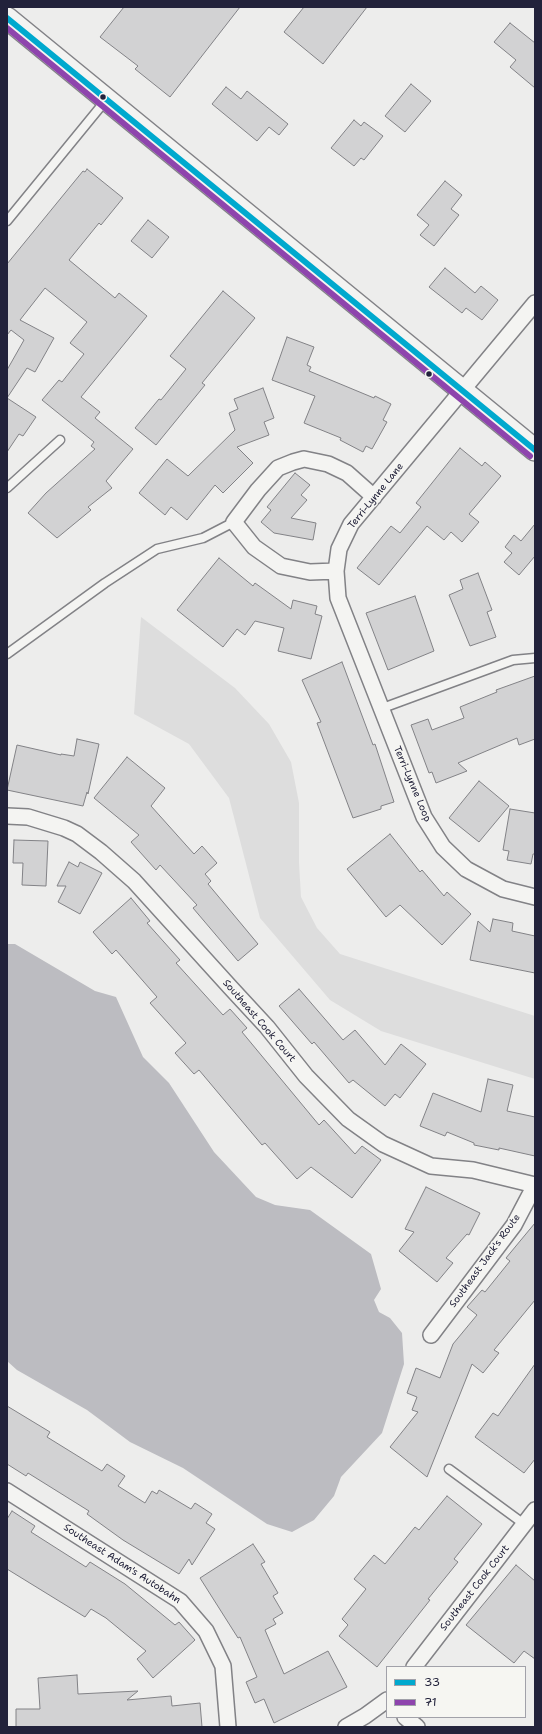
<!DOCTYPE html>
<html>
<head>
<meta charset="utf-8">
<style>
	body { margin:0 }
	#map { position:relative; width:542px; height:1734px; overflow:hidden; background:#ededec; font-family:"Shantell Sans",sans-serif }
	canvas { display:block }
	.frame { position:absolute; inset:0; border:8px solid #22223b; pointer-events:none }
	.legend { position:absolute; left:386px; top:1666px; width:140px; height:52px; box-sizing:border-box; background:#f6f6f2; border:1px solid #a1a1a9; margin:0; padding:5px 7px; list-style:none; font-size:12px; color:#22223b }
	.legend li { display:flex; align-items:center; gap:8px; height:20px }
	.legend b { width:20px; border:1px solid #a1a1a9 }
</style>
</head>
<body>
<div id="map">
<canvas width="542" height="1734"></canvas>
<div class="frame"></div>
<ul class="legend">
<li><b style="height:5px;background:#00a9ce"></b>33</li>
<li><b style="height:5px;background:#8e44ad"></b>71</li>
</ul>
</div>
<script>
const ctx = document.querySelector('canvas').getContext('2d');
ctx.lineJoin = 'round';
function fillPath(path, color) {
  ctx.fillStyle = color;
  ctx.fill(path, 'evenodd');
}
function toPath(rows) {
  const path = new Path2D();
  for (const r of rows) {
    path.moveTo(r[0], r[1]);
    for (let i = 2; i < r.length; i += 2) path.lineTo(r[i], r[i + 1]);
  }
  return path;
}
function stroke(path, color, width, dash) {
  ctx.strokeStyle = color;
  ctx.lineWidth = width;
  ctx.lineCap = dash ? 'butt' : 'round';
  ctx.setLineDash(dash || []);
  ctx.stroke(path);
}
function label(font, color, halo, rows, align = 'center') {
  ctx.font = font + ' "Shantell Sans",sans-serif';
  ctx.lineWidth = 3;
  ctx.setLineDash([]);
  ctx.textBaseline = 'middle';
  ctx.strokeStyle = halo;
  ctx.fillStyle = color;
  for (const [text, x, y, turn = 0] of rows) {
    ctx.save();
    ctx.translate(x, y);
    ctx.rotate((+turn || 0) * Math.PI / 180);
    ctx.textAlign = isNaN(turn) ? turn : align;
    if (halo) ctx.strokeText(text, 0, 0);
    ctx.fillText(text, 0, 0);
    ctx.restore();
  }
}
fillPath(toPath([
	[141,617,235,688,269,724,291,762,299,803,299,863,301,897,317,928,340,954,535,1016,535,1079,381,1031,330,1000,260,918,229,798,189,744,134,714]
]), '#ddd');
fillPath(toPath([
	[7,944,15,944,95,991,116,997,143,1057,169,1083,214,1152,256,1197,275,1205,310,1210,371,1254,381,1289,374,1300,379,1312,390,1318,402,1333,404,1364,382,1433,341,1477,334,1496,314,1520,292,1532,267,1524,183,1468,130,1442,87,1410,17,1370,7,1361]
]), '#bcbcc1');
const building = toPath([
	[124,7,240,7,170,97,135,69,138,66,100,37,124,7],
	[304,7,367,7,323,64,284,32,304,7],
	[510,23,535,43,535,88,510,67,516,60,494,42,510,23],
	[411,84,431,101,405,132,385,116,411,84],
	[226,87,241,99,247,91,288,124,279,135,269,127,257,141,212,104,226,87],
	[354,120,361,126,364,122,383,136,364,160,361,158,354,166,331,148,354,120],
	[87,169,123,198,101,225,99,223,69,260,115,298,119,293,147,316,81,397,100,412,95,418,133,449,106,481,112,488,88,507,91,510,57,538,28,513,46,493,95,449,91,446,94,442,42,400,59,380,62,382,84,354,70,343,87,322,45,288,20,320,54,338,35,372,27,368,7,398,36,417,23,436,19,434,7,452,7,370,24,340,11,330,7,335,7,264,83,171,85,172,87,169],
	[445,181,462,195,451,209,459,215,434,246,420,235,429,225,417,215,445,181],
	[148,220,169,237,152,258,131,241,148,220],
	[445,268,475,293,481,286,498,300,482,320,466,308,462,313,429,287,445,268],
	[223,291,255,318,202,383,205,385,156,445,135,428,159,399,161,400,186,369,170,356,223,291],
	[287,337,314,347,307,365,311,367,309,371,374,398,375,396,391,404,383,420,387,422,372,449,366,446,363,452,340,440,341,438,304,423,315,396,272,380,287,337],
	[263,388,274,418,264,422,269,435,237,447,253,463,223,493,215,485,187,520,171,507,165,515,139,493,167,459,188,476,235,430,229,413,238,409,234,399,263,388],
	[460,448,482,466,485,462,501,476,469,514,479,522,462,542,451,532,444,540,427,526,379,585,357,568,391,526,400,533,421,507,416,503,460,448],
	[295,473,310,485,301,495,307,500,291,518,316,523,313,540,274,533,261,522,271,510,267,507,295,473],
	[535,524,535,556,519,575,504,562,512,553,505,547,514,535,521,541,535,524],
	[219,558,253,586,255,583,291,609,293,600,317,606,315,614,322,616,311,659,278,651,284,628,255,621,245,635,237,629,223,647,177,610,219,558],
	[478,573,492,610,487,612,496,637,470,646,449,595,463,589,460,580,478,573],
	[415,596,434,651,388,670,366,613,415,596],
	[342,662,373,745,375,744,394,802,381,806,381,809,353,818,317,723,321,722,302,680,342,662],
	[535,676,535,739,519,745,517,738,458,763,467,771,436,783,432,772,429,773,411,725,428,719,432,730,464,718,460,707,497,692,496,690,535,676],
	[77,739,99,744,88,794,87,792,83,806,7,790,17,745,61,755,61,754,74,756,77,739],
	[127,757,165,788,151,806,194,854,202,846,217,863,205,874,211,881,208,884,258,944,238,961,193,908,197,905,160,865,156,870,131,842,139,835,94,798,127,757],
	[479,781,509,806,479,842,449,818,479,781],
	[510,809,535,813,535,854,533,854,531,864,507,860,509,851,503,850,510,809],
	[390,834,420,872,422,870,444,896,447,892,471,914,442,945,400,905,386,917,347,869,390,834],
	[14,840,48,841,46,886,22,885,23,863,13,863,14,840],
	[69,862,78,867,80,862,102,873,80,914,58,902,66,886,57,886,69,862],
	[131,898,150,921,147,923,180,960,176,963,223,1015,230,1009,247,1028,242,1032,319,1125,324,1120,355,1154,362,1146,381,1160,352,1198,311,1167,297,1179,265,1143,262,1145,199,1070,194,1074,175,1053,186,1043,150,1003,157,997,116,950,112,954,93,932,131,898],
	[493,919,513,923,512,931,535,936,535,973,470,960,478,921,490,932,493,919],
	[299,989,343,1040,355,1030,385,1065,401,1044,426,1064,400,1098,395,1094,385,1106,353,1080,349,1083,314,1042,312,1044,279,1006,299,989],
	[488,1079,513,1085,507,1111,535,1117,535,1156,499,1148,499,1150,474,1145,474,1143,447,1132,445,1136,420,1126,433,1093,481,1112,488,1079],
	[426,1187,480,1213,469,1235,467,1234,446,1258,453,1263,437,1282,399,1251,414,1232,405,1229,426,1187],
	[535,1223,535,1300,494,1350,499,1353,483,1373,472,1364,427,1477,390,1447,418,1412,412,1410,417,1397,407,1393,416,1368,440,1378,453,1344,477,1315,467,1307,482,1290,485,1292,510,1261,506,1258,535,1223],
	[535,1364,535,1459,524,1473,475,1437,493,1413,498,1416,535,1364],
	[7,1406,50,1432,47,1437,102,1471,107,1464,125,1476,118,1486,145,1503,152,1491,157,1494,159,1490,191,1509,195,1503,212,1514,206,1523,215,1529,192,1565,189,1559,179,1574,123,1540,87,1514,89,1511,28,1473,26,1476,7,1464,7,1406],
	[447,1496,482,1524,454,1559,458,1562,428,1599,430,1600,377,1667,339,1636,348,1625,342,1619,366,1589,354,1579,374,1555,385,1564,415,1527,419,1530,447,1496],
	[12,1511,35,1526,31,1532,86,1567,90,1562,125,1584,175,1625,179,1622,195,1640,153,1678,137,1659,146,1651,106,1618,91,1609,85,1617,7,1569,7,1519,12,1511],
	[253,1544,265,1562,261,1564,278,1593,273,1596,283,1613,273,1619,276,1624,265,1630,284,1674,328,1651,347,1687,274,1723,264,1699,255,1703,246,1682,257,1677,240,1637,238,1638,200,1578,253,1544],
	[516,1565,535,1581,535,1659,524,1651,514,1663,466,1625,516,1565],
	[77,1675,78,1694,138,1691,127,1700,171,1696,172,1706,200,1703,202,1727,16,1727,16,1709,40,1709,38,1678,77,1675]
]);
fillPath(building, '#d2d2d3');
stroke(building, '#828286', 1);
const lane = toPath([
	[7,221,106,100],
	[7,488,60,440],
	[7,654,105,583,157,549,203,538,234,522],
	[380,709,513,660,535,658],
	[449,1469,524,1524]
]);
const street = toPath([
	[535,303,351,524,339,549,336,571,338,598,424,817,443,847,466,869,503,889,535,897],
	[336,571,310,572,281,566,254,547,234,522,258,490,278,468,293,462,304,459,328,464,347,473,374,497],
	[7,816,28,817,64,828,77,834,101,852,134,881,230,987,267,1027,306,1076,348,1119,383,1144,431,1166,473,1170,535,1185],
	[431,1335,514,1225,535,1185],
	[7,1491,180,1601,206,1631,223,1666,228,1727],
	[414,1667,535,1510],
	[405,1717,417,1727],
	[346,1727,365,1716,387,1700]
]);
const secondary = toPath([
	[7,18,535,450]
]);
stroke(lane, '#828286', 11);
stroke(street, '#828286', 18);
stroke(secondary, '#828286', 24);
stroke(lane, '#f4f4f2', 8);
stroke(street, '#f4f4f2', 15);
stroke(secondary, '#f4f4f2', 21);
stroke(toPath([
	[7,18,535,450]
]), '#00a9ce', 6);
stroke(toPath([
	[7,28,530,456]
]), '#8e44ad', 6);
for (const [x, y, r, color] of [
	[103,97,3.5,"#22223b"],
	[429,374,3.5,"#22223b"]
]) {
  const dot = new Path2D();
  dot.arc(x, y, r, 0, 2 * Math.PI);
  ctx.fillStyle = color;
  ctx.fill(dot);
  stroke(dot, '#f6f6f2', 1.5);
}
label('10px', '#22223b', '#f6f6f2', [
	["Terri-Lynne Lane",376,496,-51],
	["Terri-Lynne Loop",412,784,67],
	["Southeast Cook Court",259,1021,49],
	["Southeast Jack's Route",485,1261,-54],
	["Southeast Adam's Autobahn",122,1564,33],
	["Southeast Cook Court",475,1588,-52]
]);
</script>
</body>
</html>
